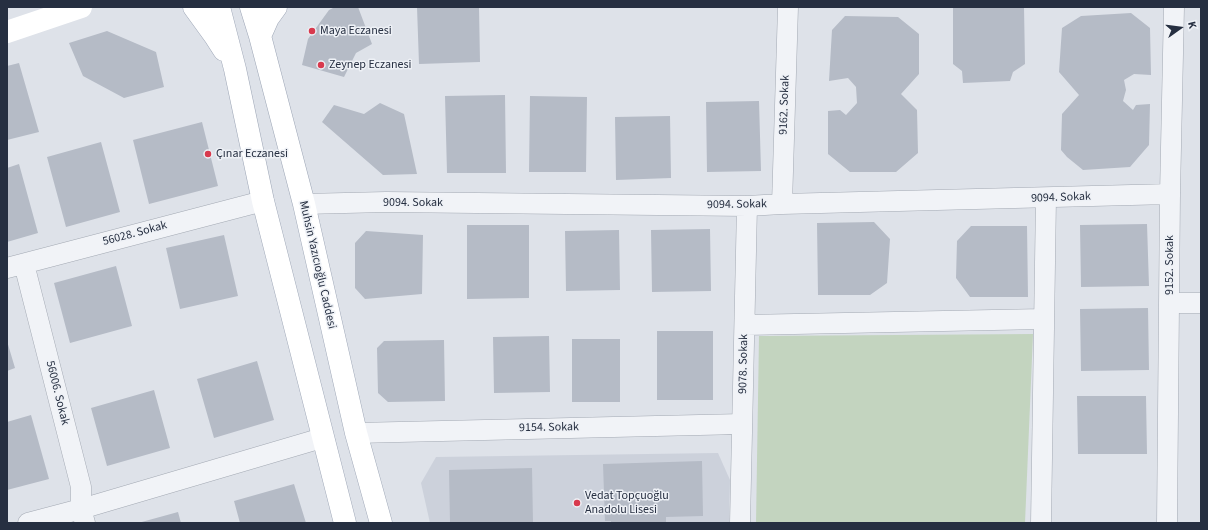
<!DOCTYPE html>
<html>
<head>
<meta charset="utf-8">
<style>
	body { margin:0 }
	#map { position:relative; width:1208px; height:530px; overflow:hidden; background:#dee2e9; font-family:"Source Sans 3",sans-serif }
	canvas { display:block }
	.frame { position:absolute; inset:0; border:8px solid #262f41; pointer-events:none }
	.north { position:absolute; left:1160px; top:8px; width:40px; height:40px; -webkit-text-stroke:3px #eef1f6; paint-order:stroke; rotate:76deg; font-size:11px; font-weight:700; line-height:16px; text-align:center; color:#262f41 }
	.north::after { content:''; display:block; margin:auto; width:14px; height:18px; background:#262f41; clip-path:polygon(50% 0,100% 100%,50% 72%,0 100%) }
</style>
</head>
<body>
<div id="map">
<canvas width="1208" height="530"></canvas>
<div class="frame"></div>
<div class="north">K</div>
</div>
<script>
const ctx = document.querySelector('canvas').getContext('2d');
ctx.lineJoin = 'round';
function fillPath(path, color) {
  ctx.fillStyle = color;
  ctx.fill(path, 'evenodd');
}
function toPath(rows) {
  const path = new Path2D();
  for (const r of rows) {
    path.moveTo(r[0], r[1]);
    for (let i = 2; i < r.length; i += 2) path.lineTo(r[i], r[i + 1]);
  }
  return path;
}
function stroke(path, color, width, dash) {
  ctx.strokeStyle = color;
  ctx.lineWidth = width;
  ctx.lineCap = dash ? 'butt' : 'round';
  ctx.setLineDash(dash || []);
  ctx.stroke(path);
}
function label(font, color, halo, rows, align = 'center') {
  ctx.font = font + ' "Source Sans 3",sans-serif';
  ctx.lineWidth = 3;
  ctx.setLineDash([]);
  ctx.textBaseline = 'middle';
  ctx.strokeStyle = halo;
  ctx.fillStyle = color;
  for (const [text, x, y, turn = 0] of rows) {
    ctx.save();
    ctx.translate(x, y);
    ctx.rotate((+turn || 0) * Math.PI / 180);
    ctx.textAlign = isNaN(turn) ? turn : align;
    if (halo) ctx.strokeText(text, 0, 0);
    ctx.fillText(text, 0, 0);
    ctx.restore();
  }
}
fillPath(toPath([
	[718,453,730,480,729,523,430,523,421,483,436,457]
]), '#ccd1db');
fillPath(toPath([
	[1033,334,1025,523,756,523,759,336]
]), '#c3d4bf');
fillPath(toPath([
	[335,7,358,7,372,44,356,53,344,77,302,65,308,39,329,10],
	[417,7,479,7,480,62,419,64],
	[953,7,1024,7,1025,64,1013,72,1010,81,963,83,962,71,953,64],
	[1131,13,1150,28,1151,75,1134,74,1124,80,1126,90,1123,101,1133,110,1136,105,1150,104,1149,145,1130,167,1083,170,1067,157,1061,150,1062,114,1079,95,1059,72,1062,28,1081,16],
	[845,16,898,17,919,34,919,74,901,94,917,110,918,153,896,172,850,172,828,154,828,111,840,110,846,115,857,103,856,87,848,78,829,81,832,30],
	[107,31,156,52,164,87,124,98,83,76,69,43],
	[19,63,39,132,7,140,7,66],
	[505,95,506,173,447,173,445,96],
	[530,96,587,97,586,172,529,172],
	[759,101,761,171,707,172,706,102],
	[380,103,404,114,417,174,383,175,322,122,334,105,364,114],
	[670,116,671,178,616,180,615,117],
	[202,122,218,186,149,204,133,140],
	[101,142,120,212,66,227,47,157],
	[19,164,38,233,7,242,7,168],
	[874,222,890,239,887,283,870,295,818,295,817,223],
	[1147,224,1149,286,1081,287,1080,225],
	[467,225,529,225,529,298,467,299],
	[971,226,1027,226,1028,297,970,297,956,278,957,241],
	[710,229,711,291,652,292,651,230],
	[619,230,620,290,566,291,565,231],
	[366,231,423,235,422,294,365,299,355,288,355,243],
	[224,235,238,296,180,309,166,248],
	[116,266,132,326,70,343,54,283],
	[1148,308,1149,370,1081,371,1080,309],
	[657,331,713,331,713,400,657,400],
	[549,336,550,392,494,393,493,337],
	[572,339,620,339,620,402,572,402],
	[444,340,445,401,388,402,378,393,377,348,384,341],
	[7,341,15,368,7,371],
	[257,361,274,420,214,438,197,379],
	[154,390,170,448,107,466,91,408],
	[1077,396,1146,396,1147,454,1078,454],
	[31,415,49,479,7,490,7,422],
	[702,461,703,516,666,517,666,523,611,523,611,521,605,521,603,464],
	[532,468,533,523,450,523,449,470],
	[294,484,306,523,240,523,234,501],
	[178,512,181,523,138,523]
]), '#b5bbc6');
const street = toPath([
	[304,204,386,202,747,206,782,204,1170,194],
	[782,204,788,7],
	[24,264,81,487,81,509,85,523],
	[7,268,263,201],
	[1169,303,1201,303],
	[745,325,1043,319],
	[356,433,742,424],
	[28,523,81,509,322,438],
	[740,523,747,206],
	[1041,523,1046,198],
	[1167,523,1170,194,1174,7]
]);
const primary = toPath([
	[194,7,215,36,224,50],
	[219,7,235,69,263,201,345,523],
	[251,7,260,36,304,204,356,433,381,523],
	[260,36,268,18,276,7]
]);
stroke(street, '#a3a9b3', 21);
stroke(primary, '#9da6b6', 23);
stroke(street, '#f1f3f7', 20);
stroke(toPath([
	[7,32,81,7]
]), '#fff', 22);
stroke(primary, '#fff', 22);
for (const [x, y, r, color] of [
	[312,31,4,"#d8394d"],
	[321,65,4,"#d8394d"],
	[208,154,4,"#d8394d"],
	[577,503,4,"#d8394d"]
]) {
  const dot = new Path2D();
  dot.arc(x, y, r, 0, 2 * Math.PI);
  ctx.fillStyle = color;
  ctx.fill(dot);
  stroke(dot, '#eef1f6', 1.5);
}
label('12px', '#262f41', '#eef1f6', [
	["Maya Eczanesi",320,31],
	["Zeynep Eczanesi",329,65],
	["Çınar Eczanesi",216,154],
	["Vedat Topçuoğlu",585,496],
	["Anadolu Lisesi",585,510]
], 'left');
label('12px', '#262f41', '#eef1f6', [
	["9162. Sokak",785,105,-88],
	["9094. Sokak",1061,198,-2],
	["9094. Sokak",413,203],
	["9094. Sokak",737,205,-1],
	["56028. Sokak",135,234,-15],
	["Muhsin Yazıcıoğlu Caddesi",317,265,77],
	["9152. Sokak",1170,265,-90],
	["9078. Sokak",744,364,-89],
	["56006. Sokak",57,393,76],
	["9154. Sokak",549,428,-1]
]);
</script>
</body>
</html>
